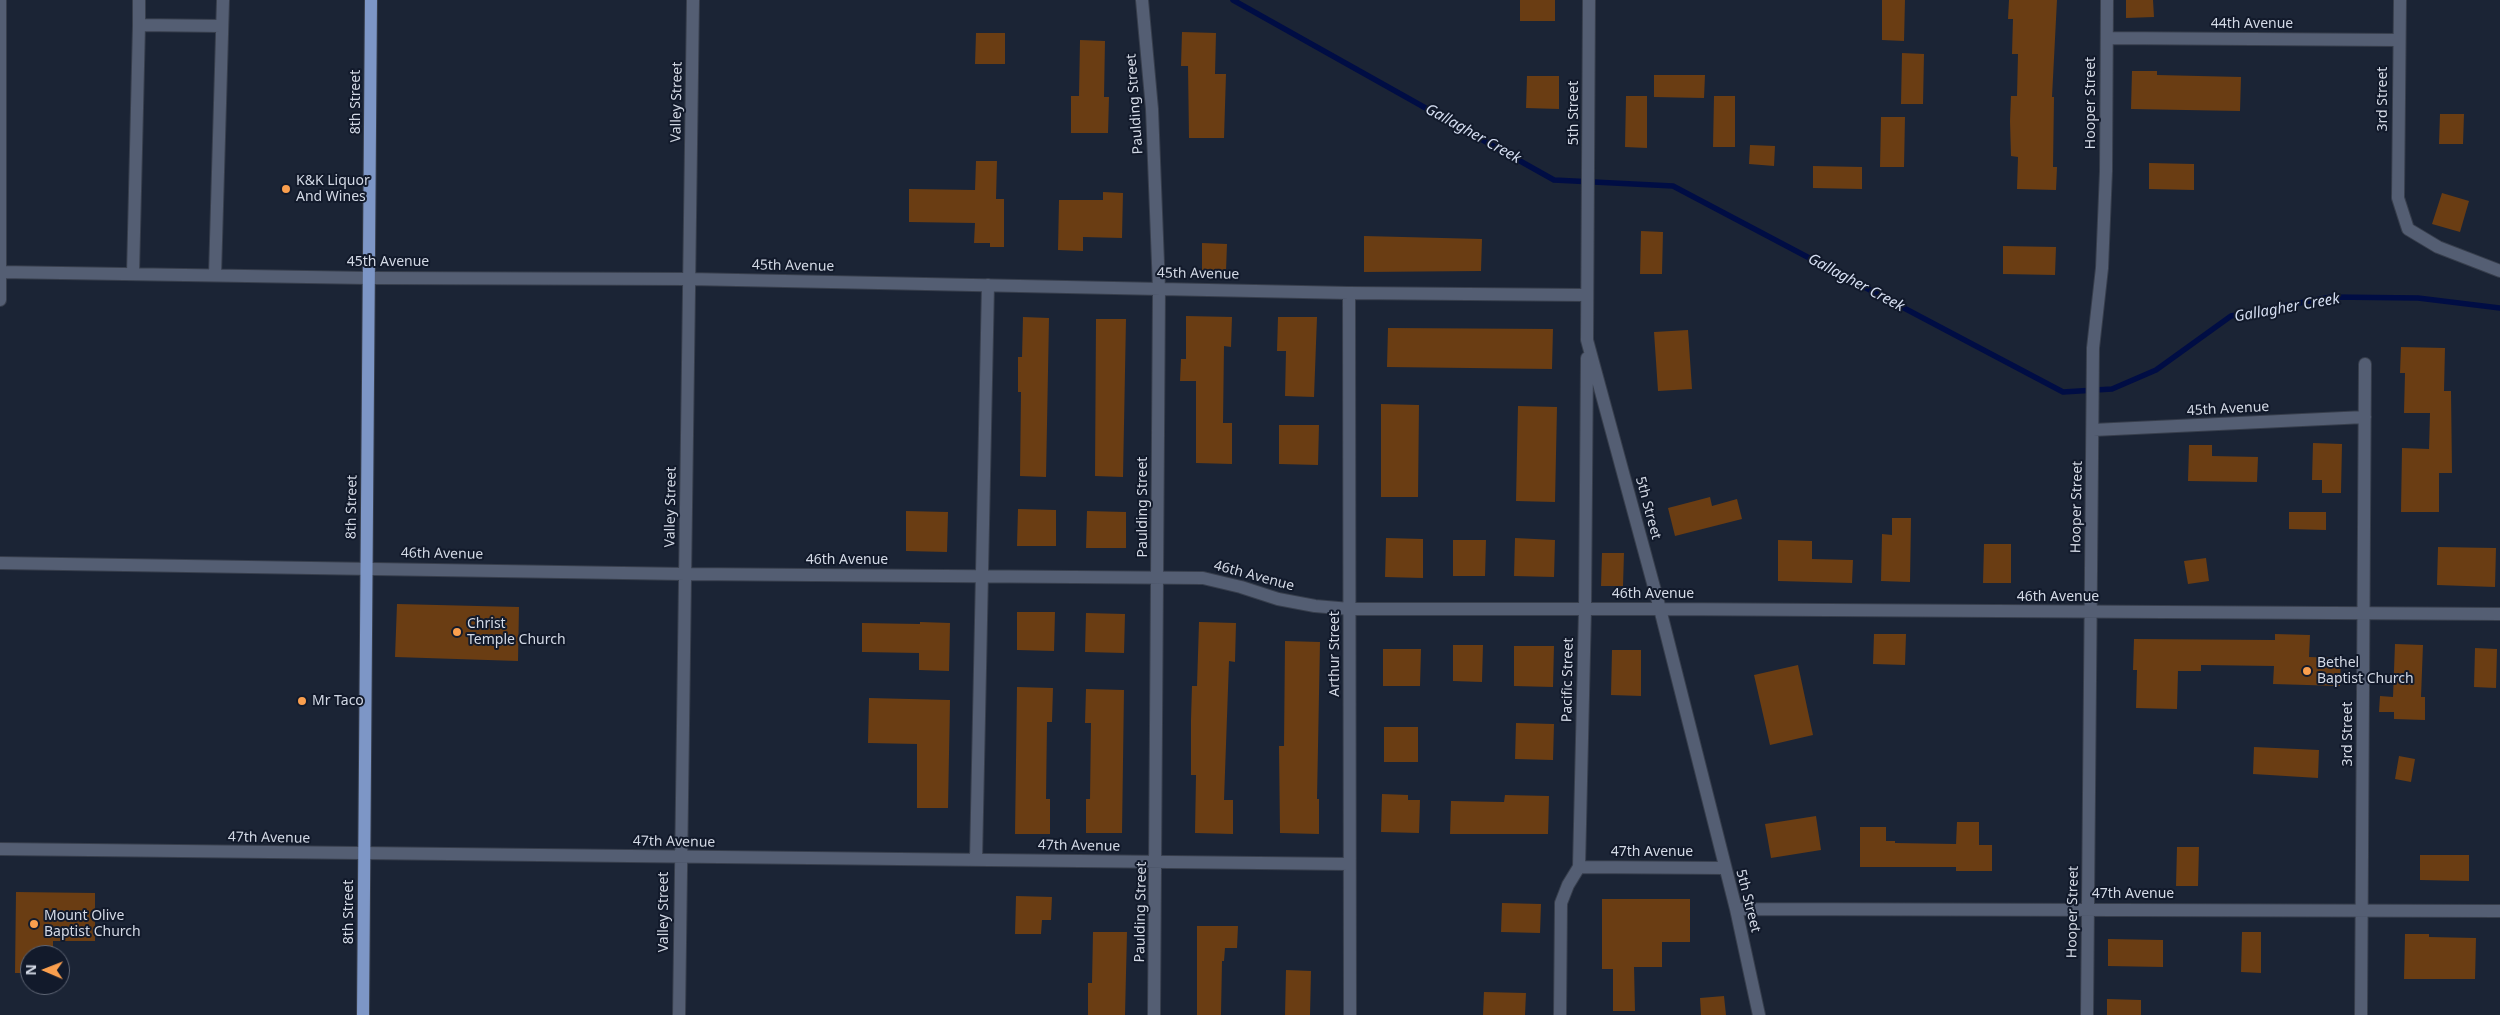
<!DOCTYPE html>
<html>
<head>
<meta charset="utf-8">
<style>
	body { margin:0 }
	#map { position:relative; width:2500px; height:1015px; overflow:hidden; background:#1b2435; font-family:"Noto Sans",sans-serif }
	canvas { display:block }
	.north { position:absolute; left:20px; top:945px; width:50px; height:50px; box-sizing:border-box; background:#121a2b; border:1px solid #5f6675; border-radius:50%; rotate:271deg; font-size:14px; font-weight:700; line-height:20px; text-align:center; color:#d3d9e5 }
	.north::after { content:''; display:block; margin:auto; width:18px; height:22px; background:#fa9f4e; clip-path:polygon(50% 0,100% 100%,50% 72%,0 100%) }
</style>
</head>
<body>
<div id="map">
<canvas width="2500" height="1015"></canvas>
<div class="north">N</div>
</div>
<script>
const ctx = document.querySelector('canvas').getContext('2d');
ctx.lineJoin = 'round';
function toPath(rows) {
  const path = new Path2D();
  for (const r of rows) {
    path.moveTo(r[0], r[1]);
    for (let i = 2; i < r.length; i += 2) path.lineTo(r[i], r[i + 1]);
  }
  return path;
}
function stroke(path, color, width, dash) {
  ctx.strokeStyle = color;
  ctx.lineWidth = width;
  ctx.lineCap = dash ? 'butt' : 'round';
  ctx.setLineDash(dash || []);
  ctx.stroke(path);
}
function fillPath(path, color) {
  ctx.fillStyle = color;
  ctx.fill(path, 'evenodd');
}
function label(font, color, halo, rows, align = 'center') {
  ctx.font = font + ' "Noto Sans",sans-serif';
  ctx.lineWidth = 4;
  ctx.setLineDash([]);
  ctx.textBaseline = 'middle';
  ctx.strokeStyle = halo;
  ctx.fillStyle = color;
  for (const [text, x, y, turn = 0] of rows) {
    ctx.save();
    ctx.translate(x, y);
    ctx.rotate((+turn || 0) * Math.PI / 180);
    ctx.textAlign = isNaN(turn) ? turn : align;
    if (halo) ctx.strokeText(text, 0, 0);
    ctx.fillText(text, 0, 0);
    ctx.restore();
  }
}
stroke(toPath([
	[1233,0,1554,180,1673,186,2063,392,2112,389,2156,370,2231,316,2331,297,2418,298,2500,308]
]), '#000d44', 5.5);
fillPath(toPath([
	[1520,0,1555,0,1555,21,1520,21],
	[1882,0,1905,0,1904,41,1882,40],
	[2009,0,2057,0,2052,97,2054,97,2053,167,2057,167,2056,190,2017,189,2018,157,2011,156,2010,121,2011,96,2017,96,2018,54,2012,54,2013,19,2008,19],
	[2126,0,2153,0,2154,17,2126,18],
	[1182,32,1216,33,1215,74,1226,74,1224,138,1189,138,1188,66,1181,66],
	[976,33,1005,33,1005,64,975,64],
	[1080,40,1105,41,1104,97,1109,97,1108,133,1071,133,1071,96,1079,96],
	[1902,53,1924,54,1923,104,1901,104],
	[2132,71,2157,71,2157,75,2241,77,2240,111,2131,109],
	[1654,75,1705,75,1704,98,1654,97],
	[1527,76,1559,76,1559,109,1526,108],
	[1626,96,1647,96,1647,148,1625,147],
	[1714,96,1735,96,1735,147,1713,147],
	[2440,114,2464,114,2463,144,2439,144],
	[1881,117,1905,117,1904,167,1880,167],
	[1750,145,1775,146,1774,166,1749,164],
	[976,161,997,161,996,199,1004,199,1004,247,990,247,990,243,974,243,975,223,909,222,909,189,975,190],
	[2149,163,2194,164,2194,190,2149,189],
	[1813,166,1862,167,1862,189,1813,188],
	[1103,192,1123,193,1122,238,1083,237,1083,251,1058,250,1059,200,1103,200],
	[2442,193,2469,201,2460,232,2432,224],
	[1641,231,1663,232,1662,274,1640,274],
	[1364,236,1482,239,1481,271,1364,272],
	[1202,243,1227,244,1226,271,1202,270],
	[2003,246,2056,247,2055,275,2003,274],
	[1186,316,1232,317,1231,347,1224,346,1223,423,1232,423,1232,464,1196,463,1196,381,1180,381,1181,359,1186,359],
	[1023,317,1049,318,1046,477,1020,476,1021,392,1018,392,1018,357,1022,357],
	[1278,317,1317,317,1314,397,1285,396,1286,351,1277,351],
	[1096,319,1126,319,1123,477,1095,476],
	[1388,328,1553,329,1552,369,1387,367],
	[1688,330,1692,389,1658,391,1654,332],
	[2401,347,2445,348,2444,391,2451,391,2452,473,2439,473,2439,512,2401,512,2402,448,2429,449,2430,413,2404,413,2405,373,2400,373],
	[1381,404,1419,405,1418,497,1381,497],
	[1518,406,1557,407,1555,502,1516,501],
	[1279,425,1319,425,1318,465,1279,464],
	[2313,443,2342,444,2341,493,2322,493,2322,480,2312,480],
	[2189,445,2212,445,2212,456,2258,457,2257,482,2188,481],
	[1710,497,1712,506,1737,499,1742,519,1675,536,1668,508],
	[1018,509,1056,510,1056,546,1017,546],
	[906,511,948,512,947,552,906,551],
	[1087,511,1126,512,1126,548,1086,548],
	[2289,512,2326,512,2326,530,2289,529],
	[1892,518,1911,518,1910,582,1881,581,1882,534,1892,535],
	[1386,538,1423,539,1423,578,1385,577],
	[1515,538,1555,540,1554,577,1514,576],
	[1453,540,1486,540,1485,576,1453,576],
	[1778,540,1812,541,1812,559,1853,560,1852,583,1778,581],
	[1984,544,2011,544,2011,583,1983,583],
	[2438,547,2496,548,2495,587,2437,585],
	[1602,553,1624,553,1623,586,1601,586],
	[2206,558,2209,581,2188,584,2184,561],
	[397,604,519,607,518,661,395,657],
	[1017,612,1055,612,1054,651,1017,650],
	[1086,613,1125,614,1124,653,1085,652],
	[920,622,950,623,949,671,919,670,919,653,862,652,862,623,920,624],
	[1199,622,1236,623,1235,662,1229,661,1224,800,1233,800,1233,834,1195,833,1196,775,1191,775,1191,720,1192,686,1197,686],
	[1874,634,1906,634,1905,665,1873,664],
	[2275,634,2310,635,2309,657,2341,658,2340,686,2273,684,2274,666,2201,665,2201,671,2178,671,2177,709,2136,708,2137,670,2133,670,2134,639,2275,640],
	[1285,641,1320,642,1317,799,1319,799,1319,834,1280,833,1279,746,1284,746],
	[2395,644,2423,645,2421,697,2425,697,2425,720,2394,719,2394,712,2379,712,2380,696,2393,697],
	[1453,645,1483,645,1482,682,1453,681],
	[1514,646,1554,646,1553,687,1514,686],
	[2475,648,2497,649,2496,688,2474,687],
	[1383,649,1421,649,1420,686,1383,686],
	[1612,650,1641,650,1641,696,1611,695],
	[1798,665,1813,735,1770,745,1754,675],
	[1017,687,1053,688,1052,722,1047,722,1046,799,1050,799,1050,834,1015,834],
	[1086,689,1124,690,1122,833,1086,833,1086,799,1090,799,1091,723,1085,723],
	[869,698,950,700,948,808,917,808,917,744,868,743],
	[1516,723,1554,724,1553,760,1515,759],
	[1384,727,1418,727,1418,762,1384,762],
	[2254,747,2319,750,2318,778,2253,774],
	[2399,756,2415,759,2411,782,2395,779],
	[1382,794,1408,795,1408,800,1420,800,1419,833,1381,832],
	[1505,795,1549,796,1548,834,1450,834,1451,801,1504,802],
	[1816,816,1821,850,1771,858,1765,824],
	[1957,822,1979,822,1979,845,1992,845,1992,871,1956,871,1956,867,1860,867,1860,827,1886,827,1886,841,1895,841,1895,843,1956,844],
	[2177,847,2199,847,2198,886,2176,886],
	[2420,855,2469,855,2469,881,2420,880],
	[16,892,95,893,95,941,53,941,53,955,30,955,30,973,15,973],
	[1016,896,1052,897,1051,920,1042,920,1041,934,1015,934],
	[1602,899,1690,899,1690,942,1662,942,1662,967,1634,967,1635,1011,1613,1011,1613,969,1602,969],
	[1502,903,1541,904,1540,933,1501,932],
	[1197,926,1238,926,1237,948,1225,948,1224,961,1222,961,1221,1015,1197,1015],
	[1093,932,1127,932,1125,1015,1088,1015,1088,983,1092,983],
	[2242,932,2261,932,2261,973,2241,972],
	[2405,934,2429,934,2429,937,2476,938,2475,979,2404,979],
	[2108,939,2163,940,2163,967,2108,966],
	[1286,970,1311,971,1310,1015,1285,1015],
	[1484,992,1526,993,1525,1015,1483,1015],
	[1724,996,1726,1015,1701,1015,1700,998],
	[2107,999,2141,1000,2141,1015,2107,1015]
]), '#6a3d13');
const minor = toPath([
	[139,0,139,25,222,26],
	[1142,0,1152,109,1159,289,1154,1015],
	[1589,0,1587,340,1660,609,1736,909,1759,1015],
	[2400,0,2398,198,2408,229,2438,247,2500,271],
	[2107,38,2398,40],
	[0,272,369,278,690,279,1349,293,1586,295],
	[133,274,139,25],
	[215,275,223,0],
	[1349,293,1350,1015],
	[0,300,0,0],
	[2093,430,2365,417],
	[0,563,685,574,1203,578,1241,587,1278,599,1315,606,1350,609,1660,609,2500,614],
	[0,849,1349,864],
	[976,860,988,285],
	[1579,867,1724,868],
	[1736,909,2500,911],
	[679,1015,693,0],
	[1560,1015,1561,903,1568,885,1579,867,1585,610,1587,358],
	[2087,1015,2093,348,2102,268,2106,171,2107,0],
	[2361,1015,2365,364]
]);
const major = toPath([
	[363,1015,371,0]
]);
stroke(minor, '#373e4c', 14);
stroke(major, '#373e4c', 14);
stroke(minor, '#545e73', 12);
stroke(major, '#7d96c6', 12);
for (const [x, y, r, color] of [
	[286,189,5,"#fa9f4e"],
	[457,632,5,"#fa9f4e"],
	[2307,671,5,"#fa9f4e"],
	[302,701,5,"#fa9f4e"],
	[34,924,5,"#fa9f4e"]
]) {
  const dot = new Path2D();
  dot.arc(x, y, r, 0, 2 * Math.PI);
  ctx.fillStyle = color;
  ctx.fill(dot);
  stroke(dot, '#121a2b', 2);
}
label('14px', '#d3d9e5', '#121a2b', [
	["44th Avenue",2252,24],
	["3rd Street",2383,99,-90],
	["8th Street",356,102,-90],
	["Valley Street",677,102,-89],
	["Hooper Street",2091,103,-90],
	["Paulding Street",1135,104,-94],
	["5th Street",1574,113,-90],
	["45th Avenue",388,262],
	["45th Avenue",793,266,1],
	["45th Avenue",1198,274,1],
	["45th Avenue",2228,409,-3],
	["8th Street",352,507,-89],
	["Valley Street",671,507,-89],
	["Paulding Street",1143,507,-90],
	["Hooper Street",2077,507,-89],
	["5th Street",1648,508,75],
	["46th Avenue",442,554,1],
	["46th Avenue",847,560],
	["46th Avenue",1254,576,15],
	["46th Avenue",1653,594],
	["46th Avenue",2058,597],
	["Arthur Street",1335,654,-90],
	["Pacific Street",1568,680,-89],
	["3rd Street",2348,734,-90],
	["47th Avenue",269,838,1],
	["47th Avenue",674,842,1],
	["47th Avenue",1079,846,1],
	["47th Avenue",1652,852],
	["47th Avenue",2133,894],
	["5th Street",1748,901,76],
	["8th Street",349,912,-90],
	["Valley Street",664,912,-90],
	["Paulding Street",1141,912,-89],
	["Hooper Street",2073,912,-89]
]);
label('14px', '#d3d9e5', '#121a2b', [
	["K&K Liquor",296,181],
	["And Wines",296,197],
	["Christ",467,624],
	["Temple Church",467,640],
	["Bethel",2317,663],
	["Baptist Church",2317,679],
	["Mr Taco",312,701],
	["Mount Olive",44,916],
	["Baptist Church",44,932]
], 'left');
label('italic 15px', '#d5def1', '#121a2b', [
	["Gallagher Creek",1473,134,29],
	["Gallagher Creek",1856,283,28],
	["Gallagher Creek",2287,308,-10]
]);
</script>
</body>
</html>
